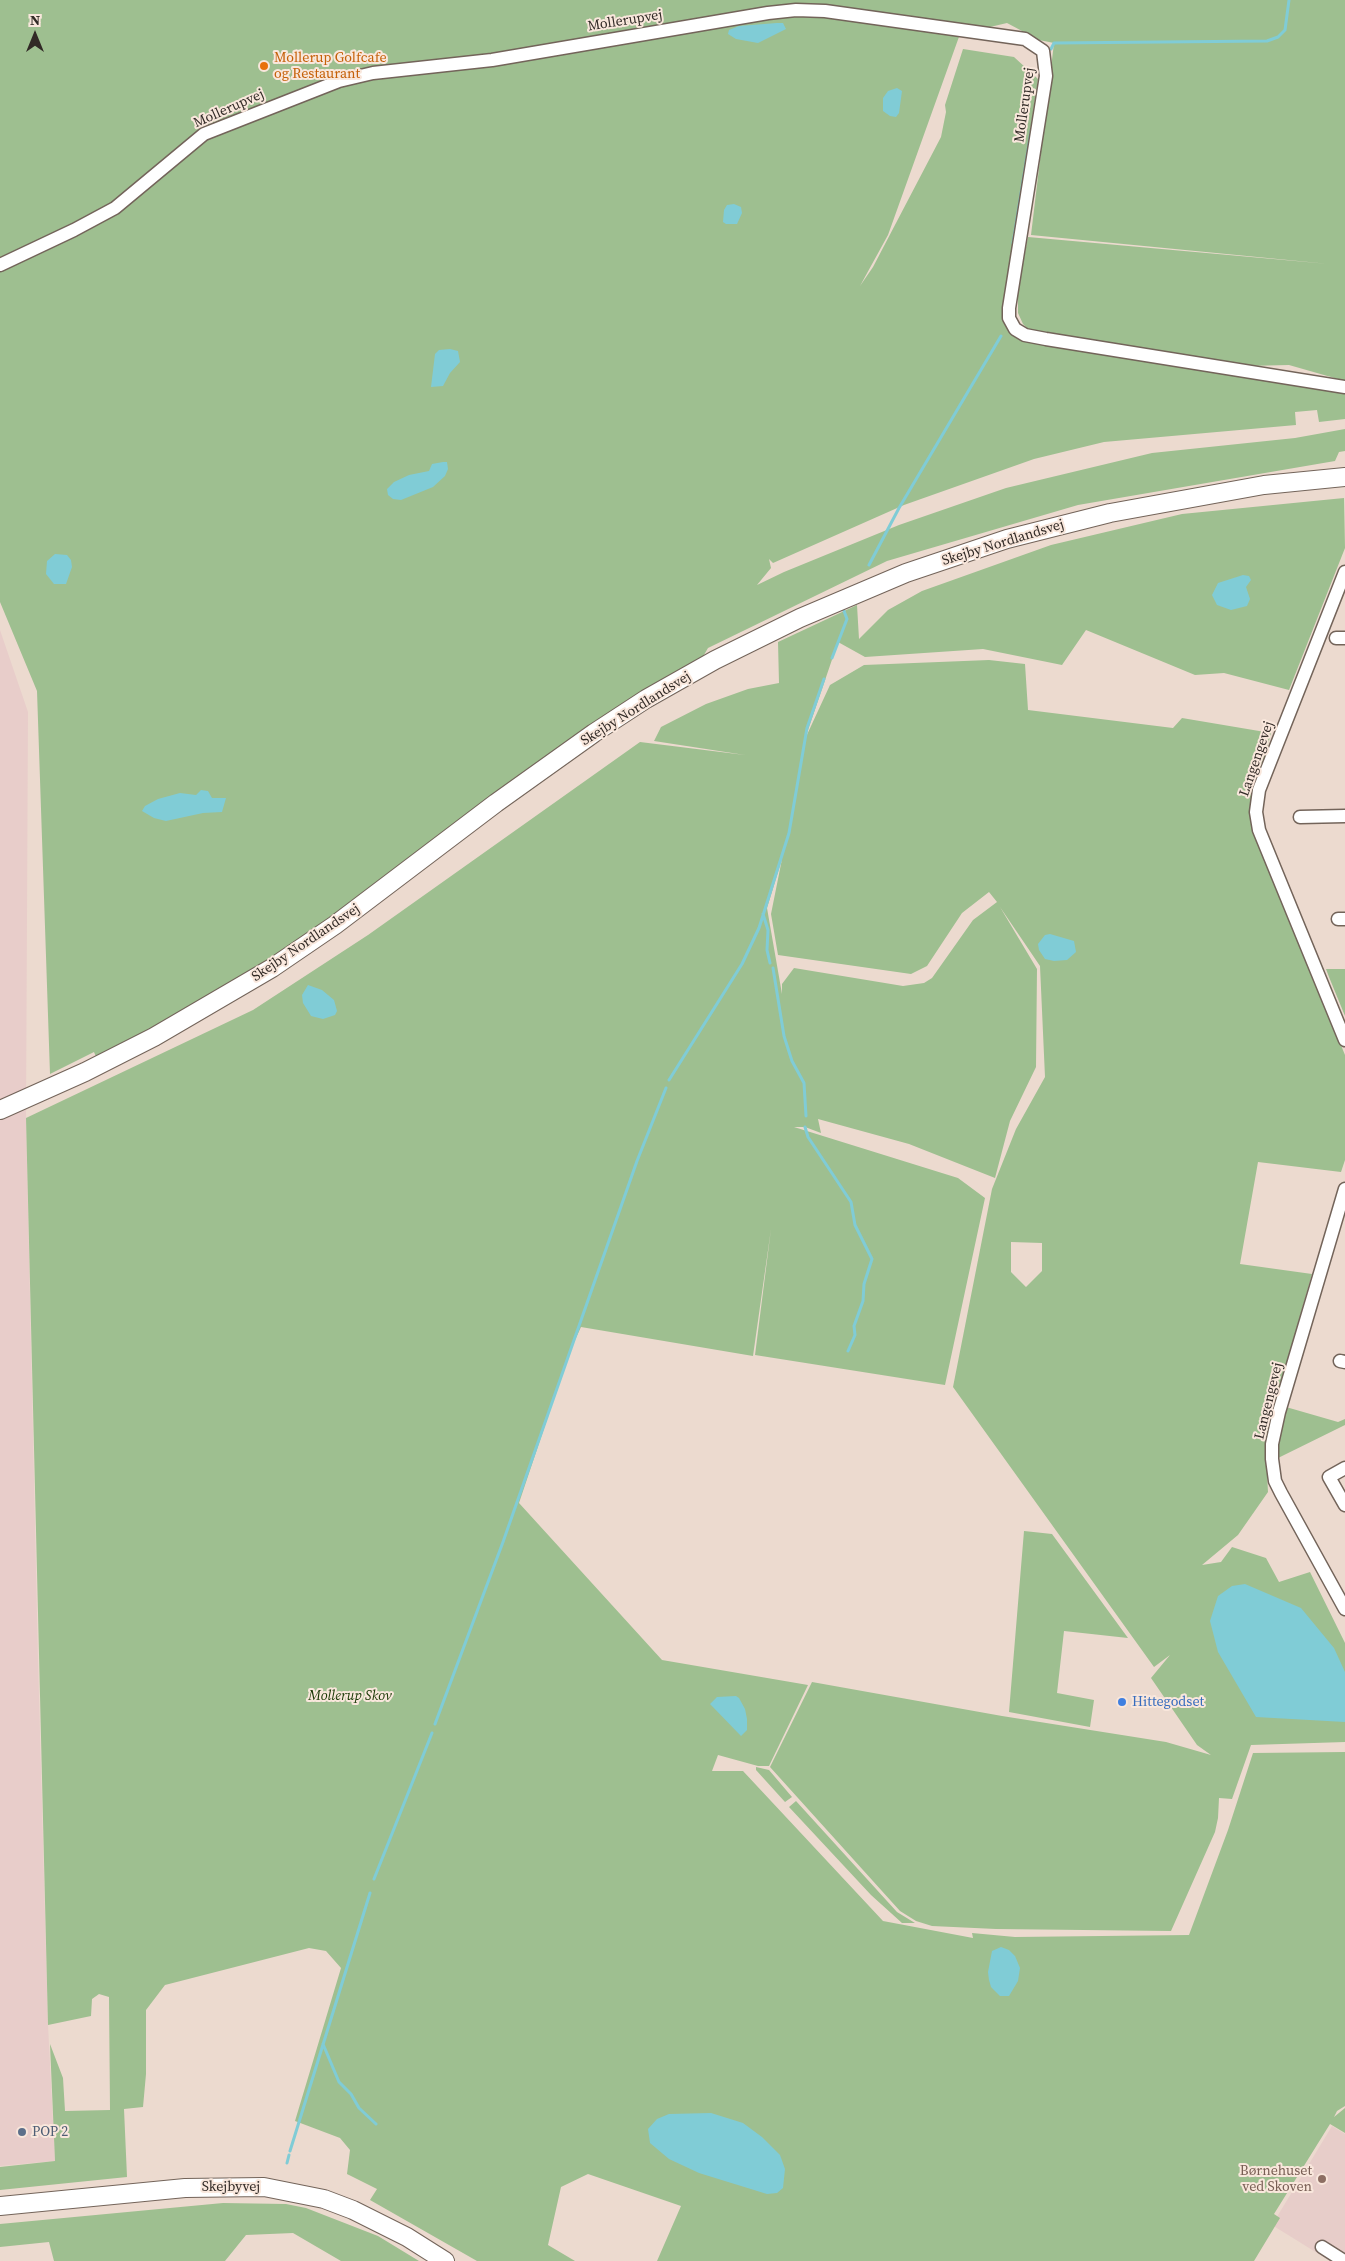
<!DOCTYPE html>
<html>
<head>
<meta charset="utf-8">
<style>
	body { margin:0 }
	#map { position:relative; width:1345px; height:2261px; overflow:hidden; background:#ecdacf; font-family:"Source Serif 4",serif }
	canvas { display:block }
	.north { position:absolute; left:10px; top:10px; width:50px; height:50px; -webkit-text-stroke:4px #f9e7dc; paint-order:stroke; rotate:0deg; font-size:14px; font-weight:700; line-height:20px; text-align:center; color:#312a26 }
	.north::after { content:''; display:block; margin:auto; width:18px; height:22px; background:#312a26; clip-path:polygon(50% 0,100% 100%,50% 72%,0 100%) }
</style>
</head>
<body>
<div id="map">
<canvas width="1345" height="2261"></canvas>
<div class="north">N</div>
</div>
<script>
const ctx = document.querySelector('canvas').getContext('2d');
ctx.lineJoin = 'round';
function fillPath(path, color) {
  ctx.fillStyle = color;
  ctx.fill(path, 'evenodd');
}
function toPath(rows) {
  const path = new Path2D();
  for (const r of rows) {
    path.moveTo(r[0], r[1]);
    for (let i = 2; i < r.length; i += 2) path.lineTo(r[i], r[i + 1]);
  }
  return path;
}
function stroke(path, color, width, dash) {
  ctx.strokeStyle = color;
  ctx.lineWidth = width;
  ctx.lineCap = dash ? 'butt' : 'round';
  ctx.setLineDash(dash || []);
  ctx.stroke(path);
}
function label(font, color, halo, rows, align = 'center') {
  ctx.font = font + ' "Source Serif 4",serif';
  ctx.lineWidth = 4;
  ctx.setLineDash([]);
  ctx.textBaseline = 'middle';
  ctx.strokeStyle = halo;
  ctx.fillStyle = color;
  for (const [text, x, y, turn = 0] of rows) {
    ctx.save();
    ctx.translate(x, y);
    ctx.rotate((+turn || 0) * Math.PI / 180);
    ctx.textAlign = isNaN(turn) ? turn : align;
    if (halo) ctx.strokeText(text, 0, 0);
    ctx.fillText(text, 0, 0);
    ctx.restore();
  }
}
fillPath(toPath([
	[0,630,28,712,26,1118,38,1660,48,2025,55,2161,0,2166]
]), '#e8cdca');
fillPath(toPath([
	[1332,2126,1345,2134,1345,2261,1330,2261,1272,2225]
]), '#e7cdc9');
fillPath(toPath([
	[0,0,1345,0,1345,381,1289,365,1246,366,1029,330,1023,324,1018,313,1018,290,1028,237,1329,264,1031,235,1054,43,1039,40,1007,23,960,34,888,235,860,286,873,267,941,137,946,112,945,105,963,49,1014,57,1038,79,1018,209,1006,315,1024,341,1345,393,1345,419,1319,422,1317,410,1295,412,1296,425,1104,442,1034,459,904,505,773,563,769,559,771,568,757,585,784,572,899,525,1006,488,1152,453,1295,438,1345,429,1345,451,1339,452,1335,461,1078,505,887,561,708,648,701,660,314,931,217,993,97,1059,94,1052,50,1074,37,691,0,602],
	[1344,498,1345,548,1289,690,1224,673,1195,675,1086,630,1062,665,983,649,865,657,838,642,805,739,830,685,864,665,989,660,1025,664,1028,710,1173,728,1182,718,1271,733,1260,775,1256,838,1345,1055,1345,1160,1341,1172,1258,1162,1240,1264,1312,1274,1265,1439,1268,1492,1238,1535,1202,1565,1221,1562,1232,1547,1266,1558,1279,1582,1310,1572,1345,1643,1345,1742,1251,1745,1232,1799,1219,1798,1218,1818,1215,1832,1171,1931,996,1929,932,1926,916,1921,900,1911,770,1767,812,1682,1002,1716,1166,1742,1211,1755,1197,1745,1151,1678,1170,1655,1154,1667,953,1387,992,1189,1016,1129,1045,1077,1040,966,1000,907,1037,969,1036,1067,1010,1121,995,1178,909,1144,818,1119,821,1133,805,1127,794,1127,958,1178,985,1198,945,1385,755,1355,771,1229,753,1356,581,1327,570,1351,519,1503,662,1660,808,1685,769,1766,758,1766,718,1755,712,1771,743,1771,883,1921,973,1938,972,1933,1015,1937,1189,1935,1228,1830,1253,1753,1345,1752,1345,2106,1337,2111,1334,2117,1345,2108,1345,2133,1330,2124,1274,2214,1280,2218,1254,2261,657,2261,681,2206,588,2174,561,2187,548,2245,575,2261,477,2261,370,2200,377,2189,347,2174,350,2150,340,2138,295,2121,341,1968,326,1951,309,1948,165,1985,146,2010,146,2074,143,2107,124,2109,127,2177,0,2190,0,2167,55,2161,50,2044,63,2078,65,2111,110,2110,109,1997,99,1994,92,1999,91,2016,48,2025,26,1118,253,1010,368,935,640,742,745,755,654,741,661,727,706,704,748,689,779,683,778,642,857,605,859,639,888,610,922,591,1051,545,1182,514],
	[782,859,771,914,778,955,911,974,927,966,962,913,989,892,997,902,973,920,932,978,924,983,903,986,794,968,782,984,782,994,767,908],
	[1011,1242,1042,1243,1042,1271,1026,1287,1011,1272],
	[1326,969,1345,969,1345,1016,1329,977],
	[1286,1407,1338,1422,1345,1419,1345,1425,1276,1459],
	[1024,1531,1052,1534,1128,1638,1064,1631,1057,1693,1094,1700,1090,1727,1009,1712],
	[756,1767,769,1770,792,1797,785,1802,756,1770],
	[796,1801,897,1912,915,1923,902,1923,871,1895,789,1807],
	[223,2203,286,2204,306,2208,378,2236,419,2261,341,2261,293,2233,246,2235,225,2261,54,2261,49,2242,0,2247,0,2224]
]), '#9ebf90');
fillPath(toPath([
	[777,23,783,23,786,29,758,43,736,39,728,34,729,30,739,26],
	[897,88,902,91,899,113,896,117,890,116,883,111,883,98,888,91],
	[734,204,741,207,742,213,737,224,726,224,723,222,724,210,727,205],
	[450,349,458,351,460,362,450,373,443,386,431,387,435,354,439,350],
	[443,462,447,462,448,469,445,476,433,487,401,500,393,499,388,495,387,489,394,482,409,475,429,471,432,464],
	[55,554,67,555,71,560,72,567,66,584,54,584,46,574,47,561],
	[1243,575,1249,576,1251,580,1246,587,1250,599,1247,606,1231,610,1217,605,1212,595,1218,583],
	[201,790,208,791,212,798,226,798,222,812,203,813,166,821,154,818,142,811,145,806,158,799,180,793,196,795],
	[1050,934,1074,941,1076,952,1067,960,1054,961,1045,959,1039,950,1038,944,1045,935],
	[308,985,322,990,334,1000,337,1011,335,1015,323,1019,311,1016,303,1003,302,995],
	[1245,1584,1301,1608,1334,1648,1345,1672,1345,1722,1256,1717,1218,1652,1210,1621,1218,1596,1232,1586],
	[736,1696,739,1698,745,1709,747,1719,747,1730,741,1736,710,1704,717,1697],
	[1001,1947,1009,1950,1015,1956,1020,1968,1018,1981,1009,1996,1000,1996,991,1987,989,1980,988,1972,992,1951],
	[711,2113,743,2123,762,2137,780,2155,785,2169,783,2188,777,2193,767,2194,699,2173,669,2159,650,2143,648,2129,657,2119,669,2114]
]), '#80ccd6');
stroke(toPath([
	[1051,49,1054,43,1267,41,1278,37,1285,30,1289,0],
	[1013,243,1031,131],
	[869,565,899,508,1001,336],
	[832,658,847,619,844,611],
	[763,914,768,930,767,950,770,963],
	[773,968,784,1036,792,1061,804,1083,806,1116],
	[669,1080,742,964,759,928,789,833,807,728,824,679],
	[805,1127,808,1137,851,1202,855,1225,872,1259,864,1284,863,1301,854,1326,855,1335,848,1351],
	[435,1724,503,1542,637,1161,666,1088],
	[374,1879,432,1733],
	[323,2044,339,2082,351,2094,359,2108,376,2124],
	[290,2151,370,1893],
	[287,2163,289,2155]
]), '#80ccd6', 3);
const street = toPath([
	[0,265,74,230,115,208,204,134,339,81,373,73,492,60,768,13,796,10,825,11,1025,39,1043,51,1046,76,1009,308,1009,318,1015,329,1025,335,1046,339,1345,387],
	[1345,572,1270,762,1259,790,1256,812,1259,830,1345,1040],
	[1336,638,1345,638],
	[1300,817,1345,816],
	[1338,919,1345,919],
	[1345,1189,1279,1412,1272,1444,1272,1459,1275,1481,1281,1493,1345,1609],
	[1340,1361,1345,1362],
	[1345,1468,1329,1477,1345,1505],
	[1322,2247,1344,2261]
]);
const secondary = toPath([
	[0,1110,85,1072,154,1037,272,968,335,925,496,803,594,733,646,699,715,660,800,618,906,573,1007,539,1110,513,1264,485,1345,477],
	[0,2206,185,2188,264,2187,324,2199,353,2210,407,2237,445,2261]
]);
stroke(street, '#73645a', 15);
stroke(secondary, '#73645a', 20);
stroke(street, '#fff', 12);
stroke(secondary, '#fff', 18);
for (const [x, y, r, color] of [
	[264,66,5,"#e8710a"],
	[1122,1702,5,"#3f7fe0"],
	[22,2132,5,"#5c6f8a"],
	[1322,2179,5,"#8d6e63"]
]) {
  const dot = new Path2D();
  dot.arc(x, y, r, 0, 2 * Math.PI);
  ctx.fillStyle = color;
  ctx.fill(dot);
  stroke(dot, '#f9e7dc', 2);
}
label('14px', '#312a26', '#f9e7dc', [
	["Mollerupvej",625,21,-9],
	["Mollerupvej",1025,105,-82],
	["Mollerupvej",229,109,-24],
	["Skejby Nordlandsvej",1003,543,-17],
	["Skejby Nordlandsvej",636,709,-32],
	["Langengevej",1257,759,-71],
	["Skejby Nordlandsvej",306,943,-34],
	["Langengevej",1269,1401,-76],
	["Skejbyvej",231,2187]
]);
label('14px', '#c56008', '#f9e7dc', [
	["Mollerup Golfcafe",274,58],
	["og Restaurant",274,74]
], 'left');
label('italic 14px', '#163602', '#f9e7dc', [
	["Mollerup Skov",350,1696]
]);
label('14px', '#366cbe', '#f9e7dc', [
	["Hittegodset",1132,1702]
], 'left');
label('14px', '#4e5e75', '#f9e7dc', [
	["POP 2",32,2132]
], 'left');
label('14px', '#785e54', '#f9e7dc', [
	["Børnehuset",1312,2171],
	["ved Skoven",1312,2187]
], 'right');
</script>
</body>
</html>
